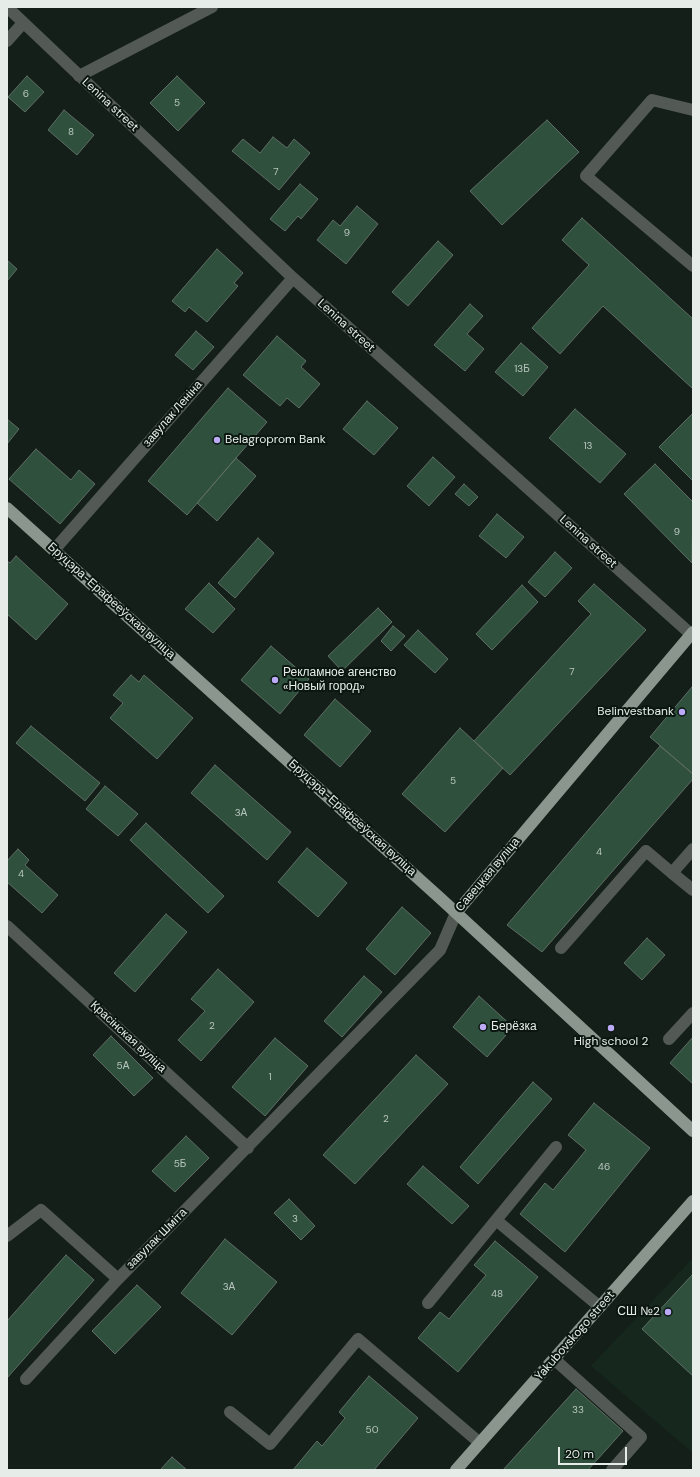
<!DOCTYPE html>
<html>
<head>
<meta charset="utf-8">
<style>
	body { margin:0 }
	#map { position:relative; width:700px; height:1477px; overflow:hidden; background:#131f18; font-family:"DM Sans",sans-serif }
	canvas { display:block }
	.frame { position:absolute; inset:0; border:8px solid #e6ede8; pointer-events:none }
	.scale { position:absolute; left:558px; top:1447px; width:69px; height:18px; box-sizing:border-box; border:2px solid #e6ede8; border-top:0; padding-left:5px; font-size:12px; line-height:14px; white-space:nowrap; color:#e6ede8; -webkit-text-stroke:3px #0a160f; paint-order:stroke }
</style>
</head>
<body>
<div id="map">
<canvas width="700" height="1477"></canvas>
<div class="frame"></div>
<div class="scale">20 m</div>
</div>
<script>
const ctx = document.querySelector('canvas').getContext('2d');
ctx.lineJoin = 'round';
function fillPath(path, color) {
  ctx.fillStyle = color;
  ctx.fill(path, 'evenodd');
}
function toPath(rows) {
  const path = new Path2D();
  for (const r of rows) {
    path.moveTo(r[0], r[1]);
    for (let i = 2; i < r.length; i += 2) path.lineTo(r[i], r[i + 1]);
  }
  return path;
}
function stroke(path, color, width, dash) {
  ctx.strokeStyle = color;
  ctx.lineWidth = width;
  ctx.lineCap = dash ? 'butt' : 'round';
  ctx.setLineDash(dash || []);
  ctx.stroke(path);
}
function label(font, color, halo, rows, align = 'center') {
  ctx.font = font + ' "DM Sans",sans-serif';
  ctx.lineWidth = 4;
  ctx.setLineDash([]);
  ctx.textBaseline = 'middle';
  ctx.strokeStyle = halo;
  ctx.fillStyle = color;
  for (const [text, x, y, turn = 0] of rows) {
    ctx.save();
    ctx.translate(x, y);
    ctx.rotate((+turn || 0) * Math.PI / 180);
    ctx.textAlign = isNaN(turn) ? turn : align;
    if (halo) ctx.strokeText(text, 0, 0);
    ctx.fillText(text, 0, 0);
    ctx.restore();
  }
}
fillPath(toPath([
	[693,1258,693,1453,591,1366]
]), '#16281d');
const building = toPath([
	[27,76,44,92,25,112,8,97,27,76],
	[177,76,205,103,178,131,150,103,177,76],
	[64,110,94,135,77,155,48,130,64,110],
	[547,120,579,152,502,225,470,191,547,120],
	[273,137,287,148,294,139,310,153,279,190,232,151,243,139,260,153,273,137],
	[300,184,318,199,301,219,298,216,285,231,270,219,300,184],
	[357,206,378,224,346,264,317,240,333,220,340,226,357,206],
	[582,218,693,319,693,389,603,306,560,354,532,328,589,265,562,240,582,218],
	[438,241,453,255,408,306,392,292,438,241],
	[217,249,243,273,234,283,238,286,207,322,189,307,185,312,172,301,217,249],
	[7,260,17,269,7,281,7,260],
	[470,304,483,316,467,334,484,349,465,371,434,345,470,304],
	[196,331,214,347,193,370,175,355,196,331],
	[277,336,306,361,301,367,320,384,299,408,287,398,280,406,243,375,277,336],
	[521,343,548,367,523,396,495,372,521,343],
	[228,388,267,422,187,515,148,481,228,388],
	[367,401,398,428,374,455,343,429,367,401],
	[575,409,626,454,600,483,549,438,575,409],
	[693,413,693,481,659,447,693,413],
	[7,419,19,429,7,444,7,419],
	[36,449,71,480,79,470,95,484,60,524,9,479,36,449],
	[433,457,455,477,429,506,407,486,433,457],
	[236,458,256,476,217,521,197,503,236,458],
	[655,464,693,502,692,563,624,494,655,464],
	[464,484,478,497,469,506,455,494,464,484],
	[497,514,524,537,506,558,479,536,497,514],
	[258,538,274,553,235,598,218,583,258,538],
	[555,552,572,568,545,597,528,582,555,552],
	[16,556,68,604,36,640,7,614,7,561,10,563,16,556],
	[209,583,235,609,213,633,185,609,209,583],
	[594,584,646,630,510,775,474,741,591,614,578,601,594,584],
	[522,585,538,602,492,650,476,634,522,585],
	[378,608,392,622,342,671,328,656,378,608],
	[393,626,405,636,391,651,381,641,393,626],
	[418,630,448,659,435,673,404,645,418,630],
	[271,646,309,679,280,714,241,680,271,646],
	[131,675,139,682,144,675,193,718,157,759,110,718,123,703,113,695,131,675],
	[692,687,693,687,693,774,650,737,692,687],
	[335,699,371,731,340,767,304,735,335,699],
	[31,726,100,783,85,801,16,743,31,726],
	[460,728,503,768,445,832,402,794,460,728],
	[660,746,693,774,693,779,542,952,507,925,660,746],
	[215,765,291,832,267,860,191,793,215,765],
	[105,786,138,814,118,836,86,809,105,786],
	[146,823,224,896,208,913,130,840,146,823],
	[307,848,347,883,318,917,278,882,307,848],
	[18,849,29,860,25,865,58,895,42,913,7,882,7,861,18,849],
	[402,907,431,933,395,975,366,949,402,907],
	[166,914,187,932,135,992,114,973,166,914],
	[647,938,665,955,642,980,624,963,647,938],
	[218,969,254,1002,201,1061,178,1040,205,1011,191,999,218,969],
	[364,976,382,992,342,1037,324,1021,364,976],
	[479,996,513,1027,487,1057,453,1027,479,996],
	[111,1036,153,1078,134,1096,93,1055,111,1036],
	[693,1037,693,1084,670,1063,693,1037],
	[275,1038,308,1066,265,1116,232,1087,275,1038],
	[416,1055,448,1084,355,1184,323,1155,416,1055],
	[533,1082,552,1099,478,1184,460,1167,533,1082],
	[594,1103,650,1148,565,1252,520,1214,545,1183,553,1190,586,1150,568,1135,594,1103],
	[186,1136,209,1158,175,1192,152,1171,186,1136],
	[423,1166,469,1206,452,1224,407,1184,423,1166],
	[289,1199,315,1226,301,1240,274,1213,289,1199],
	[225,1239,277,1282,232,1335,181,1293,225,1239],
	[495,1241,538,1277,458,1372,418,1338,440,1312,449,1319,486,1275,474,1265,495,1241],
	[66,1255,94,1280,7,1378,7,1321,66,1255],
	[693,1274,693,1376,642,1329,693,1274],
	[137,1285,161,1307,115,1354,92,1331,137,1285],
	[369,1376,418,1418,374,1470,293,1470,317,1441,322,1446,345,1418,339,1412,369,1376],
	[576,1389,623,1431,588,1470,503,1470,576,1389],
	[172,1457,187,1470,160,1470,172,1457]
]);
fillPath(building, '#30503e');
stroke(building, '#5f6d65', 1);
stroke(toPath([
	[7,7,293,278,693,636],
	[7,41,23,23],
	[79,76,212,7],
	[693,110,652,100,586,176,693,266],
	[54,550,293,278],
	[672,873,693,890],
	[7,926,248,1148],
	[561,948,646,851,672,873,693,849],
	[669,1039,693,1013],
	[496,1220,600,1307],
	[7,1236,41,1210,118,1279,440,950,456,913],
	[428,1303,556,1147],
	[554,1359,641,1437,612,1470],
	[26,1379,118,1279],
	[230,1412,270,1444,358,1339,480,1443]
]), '#535955', 12);
stroke(toPath([
	[7,508,440,898,693,1131],
	[456,913,693,632],
	[456,1470,693,1201]
]), '#8a968e', 12);
for (const [x, y, r, color] of [
	[217,440,4,"#bbaaf6"],
	[275,680,4,"#bbaaf6"],
	[682,712,4,"#bbaaf6"],
	[483,1027,4,"#bbaaf6"],
	[611,1028,4,"#bbaaf6"],
	[668,1312,4,"#bbaaf6"]
]) {
  const dot = new Path2D();
  dot.arc(x, y, r, 0, 2 * Math.PI);
  ctx.fillStyle = color;
  ctx.fill(dot);
  stroke(dot, '#0a160f', 1.5);
}
label('10px', '#b8c6be', null, [
	["6",26,94],
	["5",177,103],
	["8",71,132],
	["7",276,172],
	["9",347,233],
	["13Б",522,369],
	["13",588,446],
	["9",677,532],
	["7",572,672],
	["5",453,781],
	["3А",241,813],
	["4",599,852],
	["4",21,874],
	["2",212,1026],
	["5А",123,1066],
	["1",270,1077],
	["2",386,1119],
	["5Б",180,1164],
	["46",604,1167],
	["3",295,1219],
	["3А",229,1287],
	["48",497,1294],
	["33",578,1410],
	["50",372,1430]
]);
label('12px', '#e6ede8', '#0a160f', [
	["Lenina street",110,105,43],
	["Lenina street",346,326,42],
	["завулак Леніна",173,414,-49],
	["Lenina street",588,542,42],
	["Бруцэра-Ерафееўская вуліца",111,601,42],
	["Бруцэра-Ерафееўская вуліца",352,818,42],
	["Савецкая вуліца",488,875,-50],
	["Красінская вуліца",128,1037,43],
	["завулак Шміта",157,1239,-45],
	["Yakubovskogo street",575,1336,-49]
]);
label('12px', '#e6ede8', '#0a160f', [
	["Belagroprom Bank",225,440],
	["Рекламное агенство",283,673],
	["«Новый город»",283,687],
	["Belinvestbank",674,712,"right"],
	["Берёзка",491,1027],
	["High school 2",611,1042,"center"],
	["СШ №2",660,1312,"right"]
], 'left');
</script>
</body>
</html>
